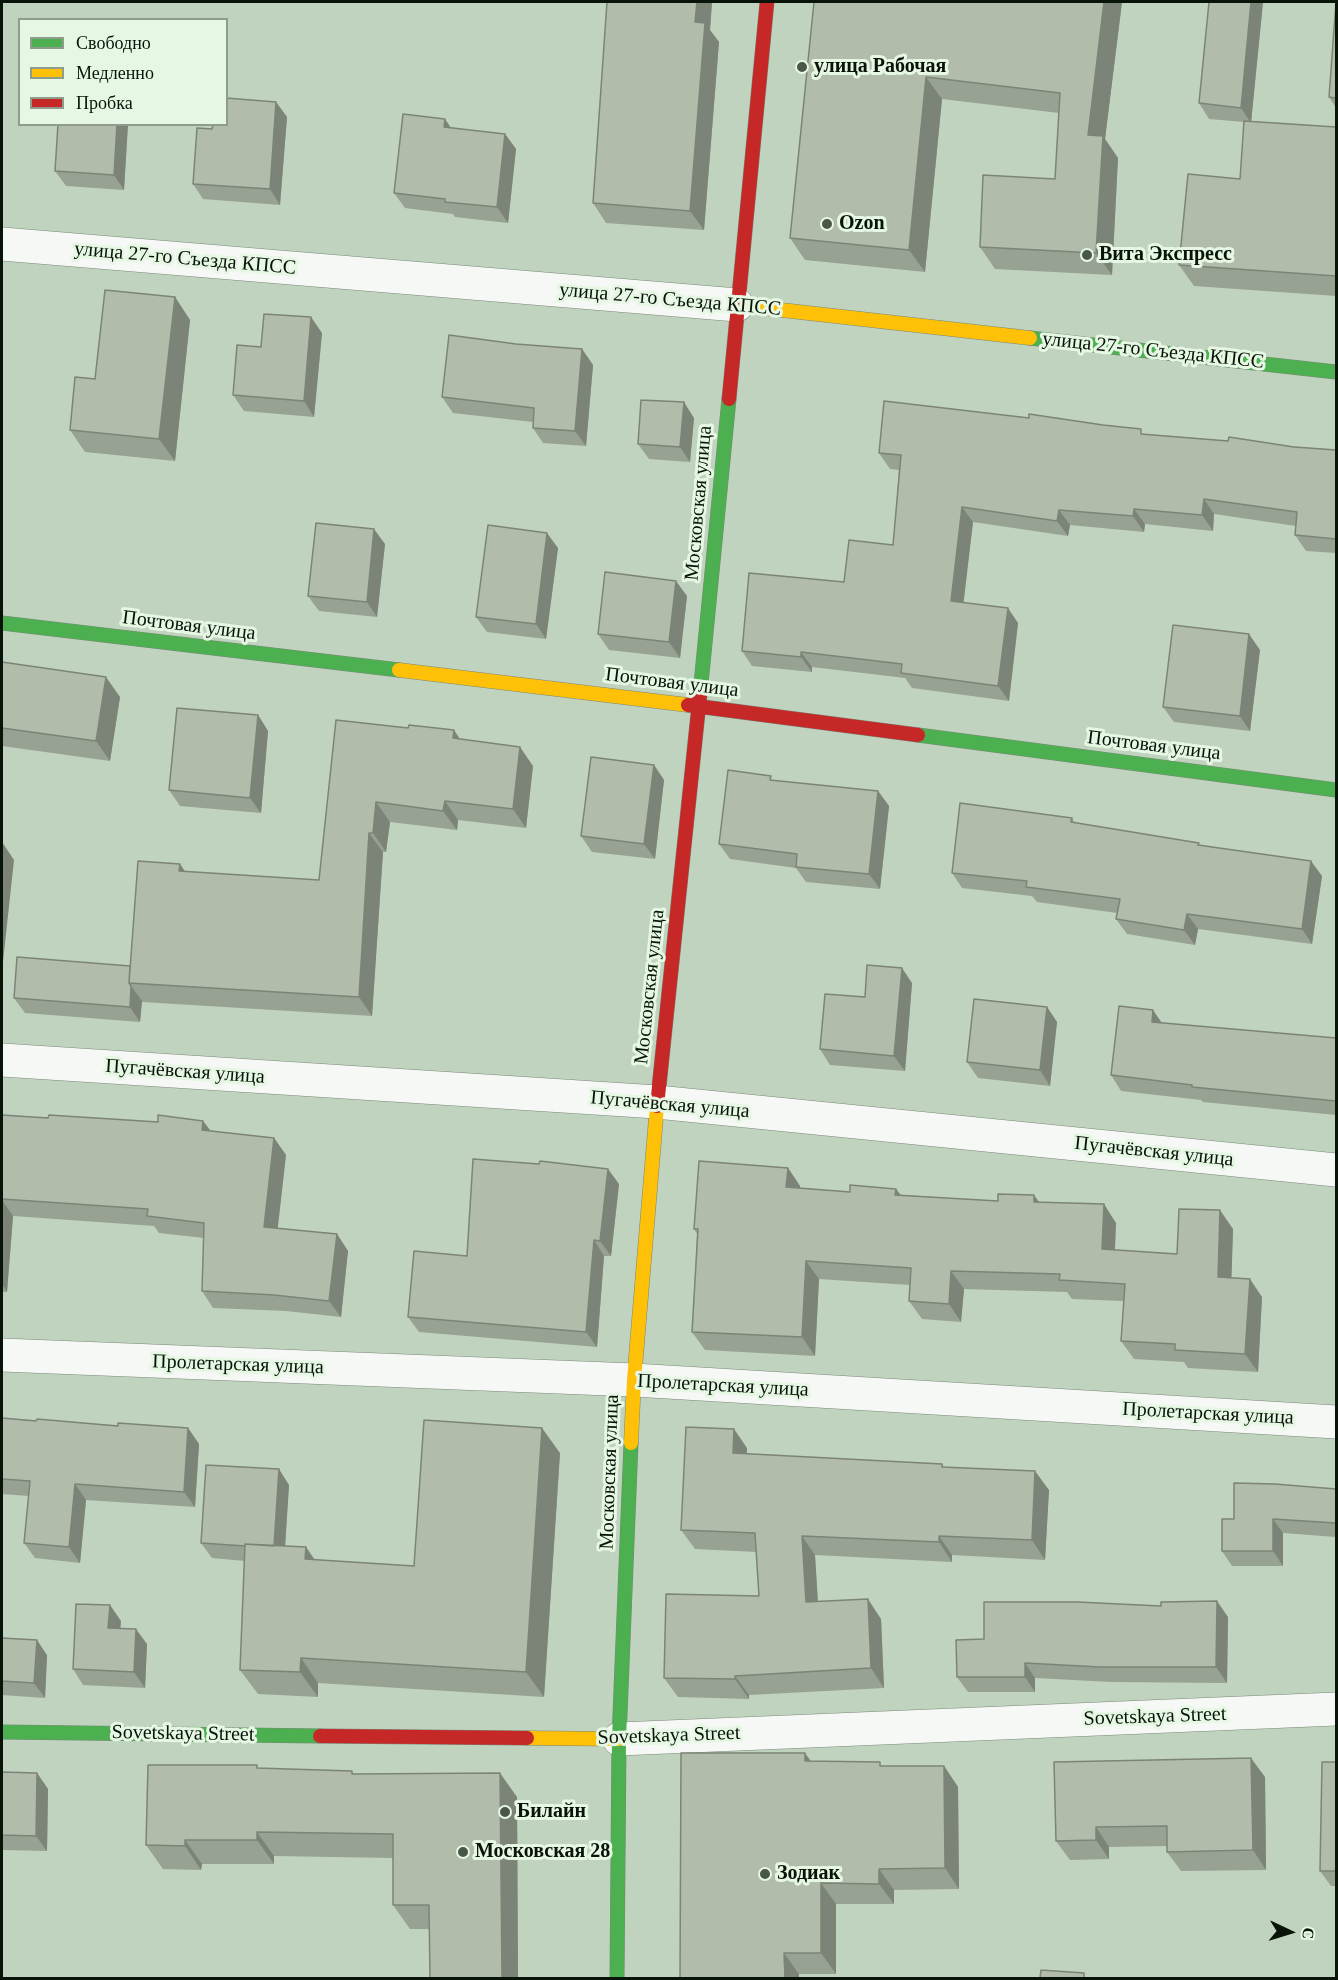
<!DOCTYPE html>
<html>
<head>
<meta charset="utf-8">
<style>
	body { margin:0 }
	#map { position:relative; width:1338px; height:1980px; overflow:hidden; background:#c0d3be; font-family:"Times New Roman",serif }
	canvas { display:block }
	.frame { position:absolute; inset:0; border:3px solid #081407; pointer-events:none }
	.legend { position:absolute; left:18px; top:18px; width:210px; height:108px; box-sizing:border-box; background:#e6f7e4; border:2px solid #8d9c8c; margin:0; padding:8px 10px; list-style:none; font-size:18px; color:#081407 }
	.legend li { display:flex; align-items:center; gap:12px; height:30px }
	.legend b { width:30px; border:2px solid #8d9c8c }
	.north { position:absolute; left:1260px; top:1902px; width:60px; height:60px; -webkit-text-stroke:4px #e6f7e4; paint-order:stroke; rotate:94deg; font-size:16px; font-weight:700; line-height:24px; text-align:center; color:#081407 }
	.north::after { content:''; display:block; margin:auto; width:21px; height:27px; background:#081407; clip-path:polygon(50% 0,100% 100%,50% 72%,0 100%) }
</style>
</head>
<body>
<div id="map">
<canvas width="1338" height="1980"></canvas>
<div class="frame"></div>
<ul class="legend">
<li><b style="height:8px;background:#4caf50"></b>Свободно</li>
<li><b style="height:8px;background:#ffc107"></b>Медленно</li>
<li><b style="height:8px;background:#c62828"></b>Пробка</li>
</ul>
<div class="north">С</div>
</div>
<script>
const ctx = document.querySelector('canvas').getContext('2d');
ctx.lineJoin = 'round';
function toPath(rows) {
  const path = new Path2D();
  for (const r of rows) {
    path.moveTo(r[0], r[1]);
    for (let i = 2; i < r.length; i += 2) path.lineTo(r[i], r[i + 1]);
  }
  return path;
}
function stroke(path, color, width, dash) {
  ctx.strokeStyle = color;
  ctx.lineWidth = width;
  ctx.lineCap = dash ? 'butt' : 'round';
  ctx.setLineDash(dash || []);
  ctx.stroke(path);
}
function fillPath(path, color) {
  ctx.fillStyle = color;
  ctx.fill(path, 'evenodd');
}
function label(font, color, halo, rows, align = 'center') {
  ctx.font = font + ' "Times New Roman",serif';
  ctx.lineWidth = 6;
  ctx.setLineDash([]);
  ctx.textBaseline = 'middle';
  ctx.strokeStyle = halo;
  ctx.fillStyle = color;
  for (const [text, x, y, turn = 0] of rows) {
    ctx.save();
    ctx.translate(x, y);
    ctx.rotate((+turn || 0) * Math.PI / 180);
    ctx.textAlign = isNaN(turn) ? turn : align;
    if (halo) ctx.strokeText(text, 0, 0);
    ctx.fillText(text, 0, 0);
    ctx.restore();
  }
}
const street = toPath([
	[2,244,737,305],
	[2,1060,657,1102,1336,1170],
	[2,1355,634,1380,1336,1422],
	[619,1739,1336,1709]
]);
const fast = toPath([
	[1030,338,1336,372],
	[2,623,399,670],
	[700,694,729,399],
	[918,735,1336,790],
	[2,1732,320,1736],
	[617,1978,619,1739,631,1443]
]);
const slow = toPath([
	[737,305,1030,338],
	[399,670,688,705],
	[631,1443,634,1380,657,1106],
	[527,1738,619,1739]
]);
const jam = toPath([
	[729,399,767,2],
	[688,705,918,735],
	[657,1106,700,694],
	[320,1736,527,1738]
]);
stroke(street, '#798878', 34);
stroke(fast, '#798878', 15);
stroke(slow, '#798878', 15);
stroke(jam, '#798878', 15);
stroke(street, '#f6f8f5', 33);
stroke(fast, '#4caf50', 14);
stroke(slow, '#ffc107', 14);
stroke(jam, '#c62828', 14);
fillPath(toPath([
	[607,2,712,2,710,30,719,42,704,230,606,223,593,203],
	[814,2,1122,2,1105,139,1118,158,1112,275,995,269,980,247,1055,179,1059,113,942,99,925,272,805,260,790,238],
	[1263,2,1251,122,1336,127,1336,296,1194,286,1179,265,1240,179,1244,122,1209,119,1199,103],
	[1336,2,1336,108,1329,97],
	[276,102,287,117,280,205,203,199,193,184,212,129],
	[58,124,128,124,124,190,66,186,55,171],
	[451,128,505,134,516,149,508,223,455,217,453,214,405,208,394,193],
	[175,297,190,320,175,461,85,452,70,430,95,379],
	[322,333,314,417,244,411,233,395,261,347],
	[516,344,582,349,593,365,586,446,543,443,533,428,533,422,453,413,442,397],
	[694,418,690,462,649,459,638,444],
	[1145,434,1336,450,1336,553,1306,551,1295,535,1296,526,1214,514,1213,531,1145,524,1144,532,1070,525,1068,536,973,522,963,602,1018,623,1009,701,912,688,905,678,812,667,812,672,752,666,742,651,844,582,893,545,899,470,890,469,879,453],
	[385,544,377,617,319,611,308,596],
	[558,548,546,639,487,632,476,617],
	[687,596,680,658,609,650,598,634],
	[1260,650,1250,731,1174,722,1163,707],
	[2,662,120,697,110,761,2,746],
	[258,715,268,731,261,813,180,806,169,790],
	[336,720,460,739,533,766,526,828,458,820,457,830,390,822,386,852,383,852,372,1016,142,1002,142,1001,140,1022,25,1013,14,998,130,966,185,872,319,880],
	[654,765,664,780,655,859,592,852,581,836],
	[878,791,889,806,880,889,806,882,796,868,730,859,719,844],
	[1072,818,1075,823,1200,846,1322,876,1312,944,1198,929,1195,945,1127,934,1116,919,1117,913,1037,902,1032,896,962,888,952,873],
	[912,983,905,1071,830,1065,820,1049,865,997],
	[1047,1007,1057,1022,1050,1086,978,1078,967,1062],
	[1162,1023,1336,1038,1336,1115,1203,1102,1201,1100,1121,1091,1111,1075],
	[2,1115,48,1118,158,1122,203,1121,211,1131,274,1138,286,1155,277,1228,337,1234,348,1251,341,1317,286,1311,213,1308,202,1291,204,1238,159,1233,154,1226,13,1216,7,1292,2,1292],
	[788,1168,800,1186,800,1188,850,1192,896,1189,901,1195,998,1201,1039,1202,1116,1223,1115,1250,1177,1254,1233,1229,1231,1278,1262,1297,1258,1372,1188,1368,1184,1362,1134,1359,1121,1341,1124,1301,1072,1299,1067,1292,964,1289,961,1322,922,1319,909,1301,910,1285,819,1279,815,1356,705,1350,692,1332,697,1234,694,1229],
	[619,1184,611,1256,604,1256,597,1347,419,1332,408,1317,467,1256],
	[2,1418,118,1426,188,1428,199,1444,195,1507,86,1500,80,1563,35,1558,24,1543,29,1496,2,1494],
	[747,1448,747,1454,942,1464,944,1467,1049,1490,1045,1560,952,1555,952,1562,815,1555,818,1602,881,1619,884,1688,749,1695,749,1699,678,1697,664,1678,759,1596,757,1552,695,1549,681,1530],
	[560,1453,544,1697,318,1683,318,1697,258,1694,240,1670,245,1561,212,1558,201,1543,289,1485,285,1546,315,1560,414,1566],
	[1336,1489,1336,1537,1283,1533,1283,1566,1232,1566,1222,1551,1234,1519],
	[1228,1617,1227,1683,1111,1682,1035,1678,1035,1692,968,1692,957,1677,984,1639],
	[121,1621,120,1628,147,1644,145,1688,83,1685,73,1669],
	[2,1638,47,1655,45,1698,2,1695],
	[811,1761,883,1766,944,1766,958,1787,959,1889,894,1890,894,1904,836,1904,836,1974,799,1974,680,1978],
	[1054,1762,1265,1777,1266,1870,1181,1871,1167,1852,1167,1846,1109,1847,1109,1859,1070,1860,1056,1841],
	[1336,1762,1336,1886,1331,1886,1320,1871],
	[259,1768,354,1774,517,1797,518,1978,430,1978,430,1929,410,1929,393,1905,393,1858,274,1856,274,1864,202,1864,201,1870,163,1869,146,1845],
	[2,1772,37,1773,48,1789,47,1851,2,1850]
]), '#98a292');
fillPath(toPath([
	[697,2,712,2,710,30,719,42,704,230,690,211,695,22],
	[1104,2,1122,2,1105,139,1118,158,1112,275,1096,253,1088,135],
	[1251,2,1263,2,1251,123,1241,108],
	[926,77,942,99,925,272,909,250],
	[276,102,287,117,280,205,270,189],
	[445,119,455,134,444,127],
	[117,124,128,124,124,190,114,175],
	[505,134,516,149,508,223,497,207],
	[175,297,190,320,175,461,159,439],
	[311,317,322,333,314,417,304,401],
	[582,349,593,365,586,446,575,431],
	[684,402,694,418,690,462,680,447],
	[1204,499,1214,514,1213,531,1202,515],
	[962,507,973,522,962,616,951,601],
	[1134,509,1145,524,1144,532,1133,516],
	[1059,510,1070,525,1068,536,1057,521],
	[374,529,385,544,377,617,367,602],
	[547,533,558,548,546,639,536,624],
	[676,581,687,596,680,658,669,642],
	[1008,608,1018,623,1009,701,998,686],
	[1249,634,1260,650,1250,731,1240,716],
	[801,652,812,667,812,672,801,657],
	[106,677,120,697,110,761,96,741],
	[258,715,268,731,261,813,250,798],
	[454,730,467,750,453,738],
	[520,747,533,766,526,828,513,809],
	[654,765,664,780,655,859,644,844],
	[878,791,889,806,880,889,869,874],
	[445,801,458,820,457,830,443,811],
	[376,802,390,822,386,852,373,833],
	[369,833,383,852,372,1016,359,997],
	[2,842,14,860,2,971],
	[1311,861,1322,876,1312,944,1302,929],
	[180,864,193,883,179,871],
	[1187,914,1198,929,1195,945,1184,930],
	[902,968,912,983,905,1071,894,1056],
	[131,986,142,1001,140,1022,130,1007],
	[1047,1007,1057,1022,1050,1086,1040,1070],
	[1153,1010,1164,1026,1152,1022],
	[203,1121,215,1137,202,1130],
	[274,1138,286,1155,276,1244,264,1227],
	[788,1168,800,1186,799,1205,786,1187],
	[608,1169,619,1184,611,1256,600,1241],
	[896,1189,909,1207,895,1195],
	[1034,1195,1047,1213,1034,1202],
	[2,1200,13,1216,7,1292,2,1284],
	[1104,1204,1116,1223,1114,1267,1102,1249],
	[1220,1210,1233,1229,1231,1295,1218,1277],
	[337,1234,348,1251,341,1317,329,1301],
	[594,1240,604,1256,597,1347,586,1332],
	[806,1261,819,1279,815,1356,802,1337],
	[951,1271,964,1289,961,1322,949,1304],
	[1250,1279,1262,1297,1258,1372,1245,1354],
	[188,1428,199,1444,195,1507,184,1492],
	[542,1428,560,1453,544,1697,526,1672],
	[734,1429,747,1448,746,1473,733,1453],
	[279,1469,289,1485,284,1563,274,1548],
	[1035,1471,1049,1490,1045,1560,1032,1540],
	[75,1484,86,1500,80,1563,69,1547],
	[1273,1519,1283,1533,1283,1566,1273,1551],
	[802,1536,815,1555,819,1622,806,1602],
	[939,1536,952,1555,952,1562,939,1542],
	[306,1547,323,1572,305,1559],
	[868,1599,881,1619,884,1688,871,1668],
	[1217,1601,1228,1617,1227,1683,1216,1667],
	[110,1605,121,1621,119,1643,108,1628],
	[136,1629,147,1644,145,1688,134,1672],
	[37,1640,47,1655,45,1698,34,1683],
	[301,1658,318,1683,318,1697,300,1672],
	[1025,1663,1035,1678,1035,1692,1025,1677],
	[735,1676,749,1695,749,1699,735,1679],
	[805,1753,820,1774,805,1761],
	[1251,1758,1265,1777,1266,1870,1253,1850],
	[944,1766,958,1787,959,1889,945,1868],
	[37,1773,48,1789,47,1851,36,1836],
	[500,1773,517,1797,518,1978,502,1978],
	[1096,1827,1109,1847,1109,1859,1096,1840],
	[257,1832,274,1856,274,1864,257,1840],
	[185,1840,202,1864,201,1870,185,1846],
	[879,1869,894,1890,894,1904,879,1884],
	[821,1883,836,1904,836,1974,821,1953],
	[784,1953,799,1974,799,1978,785,1978]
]), '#7c8477');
const building = toPath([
	[607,2,697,2,695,22,705,23,690,211,593,203,607,2],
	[814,2,1104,2,1088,135,1103,136,1096,253,980,247,983,175,1055,179,1060,93,926,77,909,250,790,238,814,2],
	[1209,2,1251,2,1241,108,1199,103,1209,2],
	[1336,2,1336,98,1329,97,1336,2],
	[226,98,276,102,270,189,193,184,197,128,212,129,213,124,226,124,226,98],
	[403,114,445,119,444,127,505,134,497,207,445,202,445,199,394,193,403,114],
	[1244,121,1336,127,1336,276,1179,265,1188,174,1240,179,1244,121],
	[58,124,117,124,114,175,55,171,58,124],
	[105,290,175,297,159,439,70,430,75,377,95,379,105,290],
	[264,314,311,317,304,401,233,395,237,345,261,347,264,314],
	[449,335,516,344,582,349,575,431,533,428,534,408,442,397,449,335],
	[641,400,684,402,680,447,638,444,641,400],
	[884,401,1029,418,1029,414,1103,425,1141,429,1141,434,1228,441,1229,437,1294,447,1336,450,1336,539,1295,535,1297,512,1204,499,1202,515,1134,509,1133,516,1059,510,1057,521,962,507,951,601,1008,608,998,686,901,673,902,664,801,652,801,657,742,651,749,573,844,582,849,540,893,545,901,455,879,453,884,401],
	[316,523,374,529,367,602,308,596,316,523],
	[488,525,547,533,536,624,476,617,488,525],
	[605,572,676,581,669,642,598,634,605,572],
	[1173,625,1249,634,1240,716,1163,707,1173,625],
	[2,662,106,677,96,741,2,728,2,662],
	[177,708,258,715,250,798,169,790,177,708],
	[336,720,408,728,409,725,454,730,453,738,520,747,513,809,445,801,443,811,376,802,373,833,369,833,359,997,129,983,138,861,180,864,179,871,319,880,336,720],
	[591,757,654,765,644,844,581,836,591,757],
	[728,770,771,776,770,780,878,791,869,874,796,867,797,854,719,844,728,770],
	[960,803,1072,818,1071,822,1199,843,1198,845,1311,861,1302,929,1187,914,1184,930,1116,919,1120,899,1026,887,1027,881,952,873,960,803],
	[17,957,130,966,129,983,131,986,130,1007,14,998,17,957],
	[867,965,902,968,894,1056,820,1049,825,994,865,997,867,965],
	[974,999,1047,1007,1040,1070,967,1062,974,999],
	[1119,1006,1153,1010,1152,1022,1336,1038,1336,1101,1192,1087,1192,1085,1111,1075,1119,1006],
	[2,1115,48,1118,49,1115,158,1122,158,1115,203,1121,202,1130,274,1138,264,1227,337,1234,329,1301,274,1295,202,1291,204,1223,147,1216,148,1209,2,1199,2,1115],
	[473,1159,539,1164,540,1161,608,1169,600,1241,594,1240,586,1332,408,1317,414,1251,467,1256,473,1159],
	[699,1161,788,1168,786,1187,850,1192,850,1185,896,1189,895,1195,998,1201,998,1194,1034,1195,1034,1202,1104,1204,1102,1249,1177,1254,1179,1209,1220,1210,1218,1277,1250,1279,1245,1354,1175,1350,1175,1344,1121,1341,1125,1284,1059,1280,1060,1274,951,1271,949,1304,909,1301,911,1268,806,1261,802,1337,692,1332,698,1229,694,1229,699,1161],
	[2,1418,36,1421,37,1419,118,1426,118,1423,188,1428,184,1492,75,1484,69,1547,24,1543,30,1481,2,1479,2,1418],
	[424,1420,542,1428,526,1672,301,1658,300,1672,240,1670,245,1544,306,1547,305,1559,414,1566,424,1420],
	[686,1427,734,1429,733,1453,942,1464,942,1467,1035,1471,1032,1540,939,1536,939,1542,802,1536,806,1602,868,1599,871,1668,735,1676,735,1679,664,1678,666,1594,759,1596,755,1533,681,1530,686,1427],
	[206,1465,279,1469,274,1546,245,1544,245,1546,201,1543,206,1465],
	[1234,1483,1275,1484,1336,1489,1336,1523,1273,1519,1273,1551,1222,1551,1222,1519,1234,1519,1234,1483],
	[1217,1601,1216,1667,1100,1667,1025,1663,1025,1677,957,1677,956,1640,984,1639,984,1602,1077,1602,1161,1606,1161,1602,1217,1601],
	[76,1604,110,1605,108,1628,136,1629,134,1672,73,1669,76,1604],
	[2,1638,37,1640,34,1683,2,1681,2,1638],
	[681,1753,805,1753,805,1761,880,1762,880,1766,944,1766,945,1868,879,1869,879,1884,821,1883,821,1953,784,1953,785,1978,680,1978,681,1753],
	[1251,1758,1253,1850,1167,1852,1167,1826,1096,1827,1096,1840,1056,1841,1054,1762,1251,1758],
	[1322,1762,1336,1762,1336,1871,1320,1871,1322,1762],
	[148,1765,257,1765,257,1768,352,1771,352,1774,500,1773,502,1978,430,1978,429,1905,393,1905,393,1834,257,1832,257,1840,185,1840,185,1846,146,1845,148,1765],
	[2,1772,37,1773,36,1836,2,1835,2,1772],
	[1041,1970,1084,1973,1084,1978,1040,1978,1041,1970]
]);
fillPath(building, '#b1bcaa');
stroke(building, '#7c8477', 1.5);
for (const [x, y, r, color] of [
	[802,67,6,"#485747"],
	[827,224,6,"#485747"],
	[1087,255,6,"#485747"],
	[505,1812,6,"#485747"],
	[463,1852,6,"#485747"],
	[765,1874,6,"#485747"]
]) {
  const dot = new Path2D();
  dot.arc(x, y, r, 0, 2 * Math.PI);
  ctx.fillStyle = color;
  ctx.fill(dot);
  stroke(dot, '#e6f7e4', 2);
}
label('bold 20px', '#081407', '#e6f7e4', [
	["улица Рабочая",814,67],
	["Ozon",839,224],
	["Вита Экспресс",1099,255],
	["Билайн",517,1812],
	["Московская 28",475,1852],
	["Зодиак",777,1874]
], 'left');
label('20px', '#081407', '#e6f7e4', [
	["улица 27-го Съезда КПСС",185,259,5],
	["улица 27-го Съезда КПСС",670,300,5],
	["улица 27-го Съезда КПСС",1153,351,6],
	["Московская улица",699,503,-85],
	["Почтовая улица",189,626,7],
	["Почтовая улица",672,683,7],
	["Почтовая улица",1154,746,7],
	["Московская улица",650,987,-84],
	["Пугачёвская улица",185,1072,4],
	["Пугачёвская улица",670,1105,5],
	["Пугачёвская улица",1154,1152,6],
	["Пролетарская улица",238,1365,2],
	["Пролетарская улица",723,1386,3],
	["Пролетарская улица",1208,1414,3],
	["Московская улица",610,1472,-88],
	["Sovetskaya Street",1155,1717,-2],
	["Sovetskaya Street",183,1734,1],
	["Sovetskaya Street",669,1736,-2]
]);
</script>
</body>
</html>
